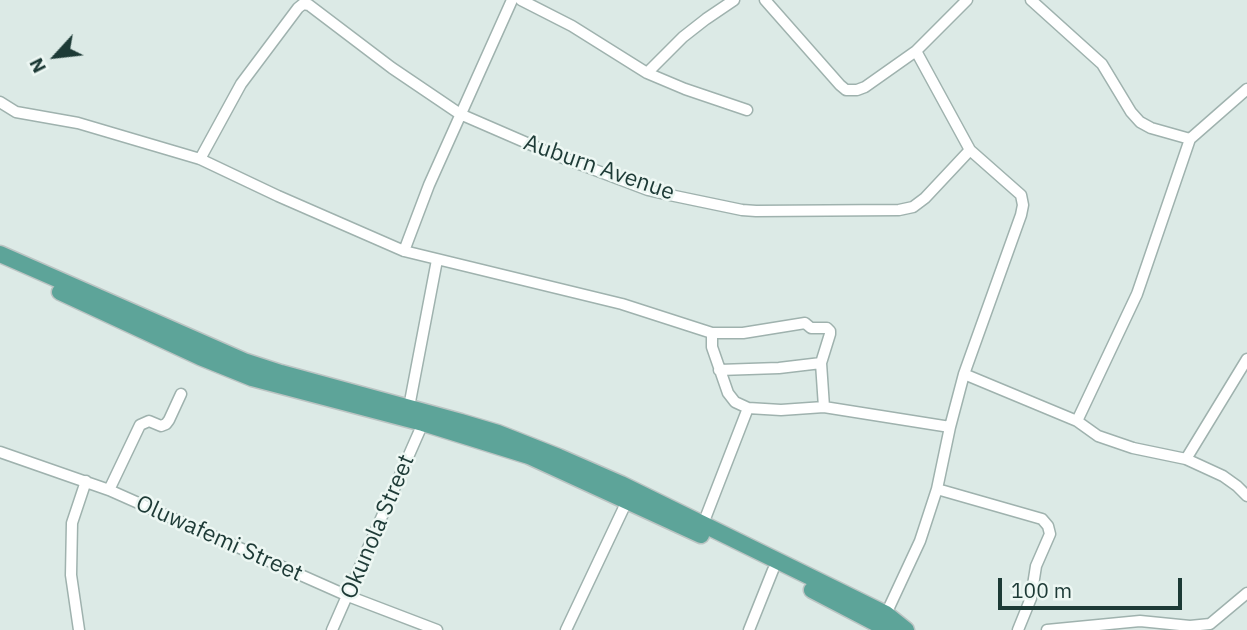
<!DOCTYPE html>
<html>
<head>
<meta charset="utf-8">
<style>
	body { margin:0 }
	#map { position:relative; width:1247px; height:630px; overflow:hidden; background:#dceae6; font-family:"IBM Plex Sans",sans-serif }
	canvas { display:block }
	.north { position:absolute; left:21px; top:21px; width:70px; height:70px; -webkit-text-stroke:5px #edf7f3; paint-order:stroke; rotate:243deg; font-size:19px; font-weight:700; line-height:28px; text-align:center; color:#1d3a36 }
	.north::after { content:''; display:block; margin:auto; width:24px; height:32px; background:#1d3a36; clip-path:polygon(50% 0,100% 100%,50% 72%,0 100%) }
	.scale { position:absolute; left:998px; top:578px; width:184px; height:32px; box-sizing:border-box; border:4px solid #1d3a36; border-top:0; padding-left:9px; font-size:21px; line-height:24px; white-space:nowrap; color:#1d3a36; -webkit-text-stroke:5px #edf7f3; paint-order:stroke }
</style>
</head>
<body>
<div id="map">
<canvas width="1247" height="630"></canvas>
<div class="north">N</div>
<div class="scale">100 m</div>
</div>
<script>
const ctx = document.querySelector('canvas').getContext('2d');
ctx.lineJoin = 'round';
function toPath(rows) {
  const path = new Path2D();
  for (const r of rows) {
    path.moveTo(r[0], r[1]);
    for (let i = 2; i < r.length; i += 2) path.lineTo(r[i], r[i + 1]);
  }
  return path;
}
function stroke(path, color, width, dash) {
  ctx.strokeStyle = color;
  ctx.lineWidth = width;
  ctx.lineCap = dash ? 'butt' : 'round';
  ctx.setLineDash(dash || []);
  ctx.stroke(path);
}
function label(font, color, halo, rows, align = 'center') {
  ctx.font = font + ' "IBM Plex Sans",sans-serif';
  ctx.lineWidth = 5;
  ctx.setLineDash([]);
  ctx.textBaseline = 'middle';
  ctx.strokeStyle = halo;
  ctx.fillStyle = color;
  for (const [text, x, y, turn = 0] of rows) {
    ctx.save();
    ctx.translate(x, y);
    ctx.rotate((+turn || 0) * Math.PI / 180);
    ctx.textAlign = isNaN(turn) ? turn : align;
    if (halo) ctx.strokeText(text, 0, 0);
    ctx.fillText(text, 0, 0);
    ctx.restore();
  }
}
const minor = toPath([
	[521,0,572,26,647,73,685,89,747,110],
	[765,0,840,85,846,90,857,90,865,87,916,51],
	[1031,0,1102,64,1131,112,1140,122,1151,128,1190,139],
	[647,73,683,37,706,19,734,0],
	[0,102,16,112,78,123,200,159,278,196,404,251,622,304,712,333,712,347,728,393,735,402,748,408,703,524],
	[200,159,241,84,298,8,303,4,309,5,392,68,460,114,550,153,648,190,665,194,742,210,756,211,899,210,913,207,925,198,970,150],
	[404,251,429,185,512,0],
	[712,333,743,333,805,323,811,328,827,328,830,331,830,334,821,363,824,407],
	[719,370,779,368,821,363],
	[964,374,1077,421,1098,436,1133,448,1186,459,1223,476,1237,486,1247,496],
	[409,407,437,260],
	[748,408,781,410,824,407,950,427],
	[1077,421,1137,294,1190,139,1247,89],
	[0,452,109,490,348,596,437,630],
	[1186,459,1247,359],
	[937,489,1042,519,1048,526,1050,534,1036,566,1031,598,1018,630],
	[109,490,140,425,149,421,161,426,166,424,169,420,181,394],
	[886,614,920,541,937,489,950,427,964,374,1021,215,1023,205,1021,195,970,150,916,51,967,0],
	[79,630,71,575,72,523,86,481],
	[332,630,423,423],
	[566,630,627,501],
	[749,630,773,570],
	[1047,630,1140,621,1190,626,1210,624,1247,593]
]);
const primary = toPath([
	[0,254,244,361,281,373,461,422,498,433,559,457,621,484,886,614,906,630],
	[60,292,200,357,252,378,423,423,529,456,701,535],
	[812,590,889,630]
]);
stroke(minor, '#9fb2ae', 13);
stroke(primary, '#bbc4c3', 19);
stroke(minor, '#fff', 10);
stroke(primary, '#5da499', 16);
label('23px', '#1d3a36', '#edf7f3', [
	["Auburn Avenue",599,168,19],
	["Okunola Street",378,527,-67],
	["Oluwafemi Street",219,539,24]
]);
</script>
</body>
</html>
